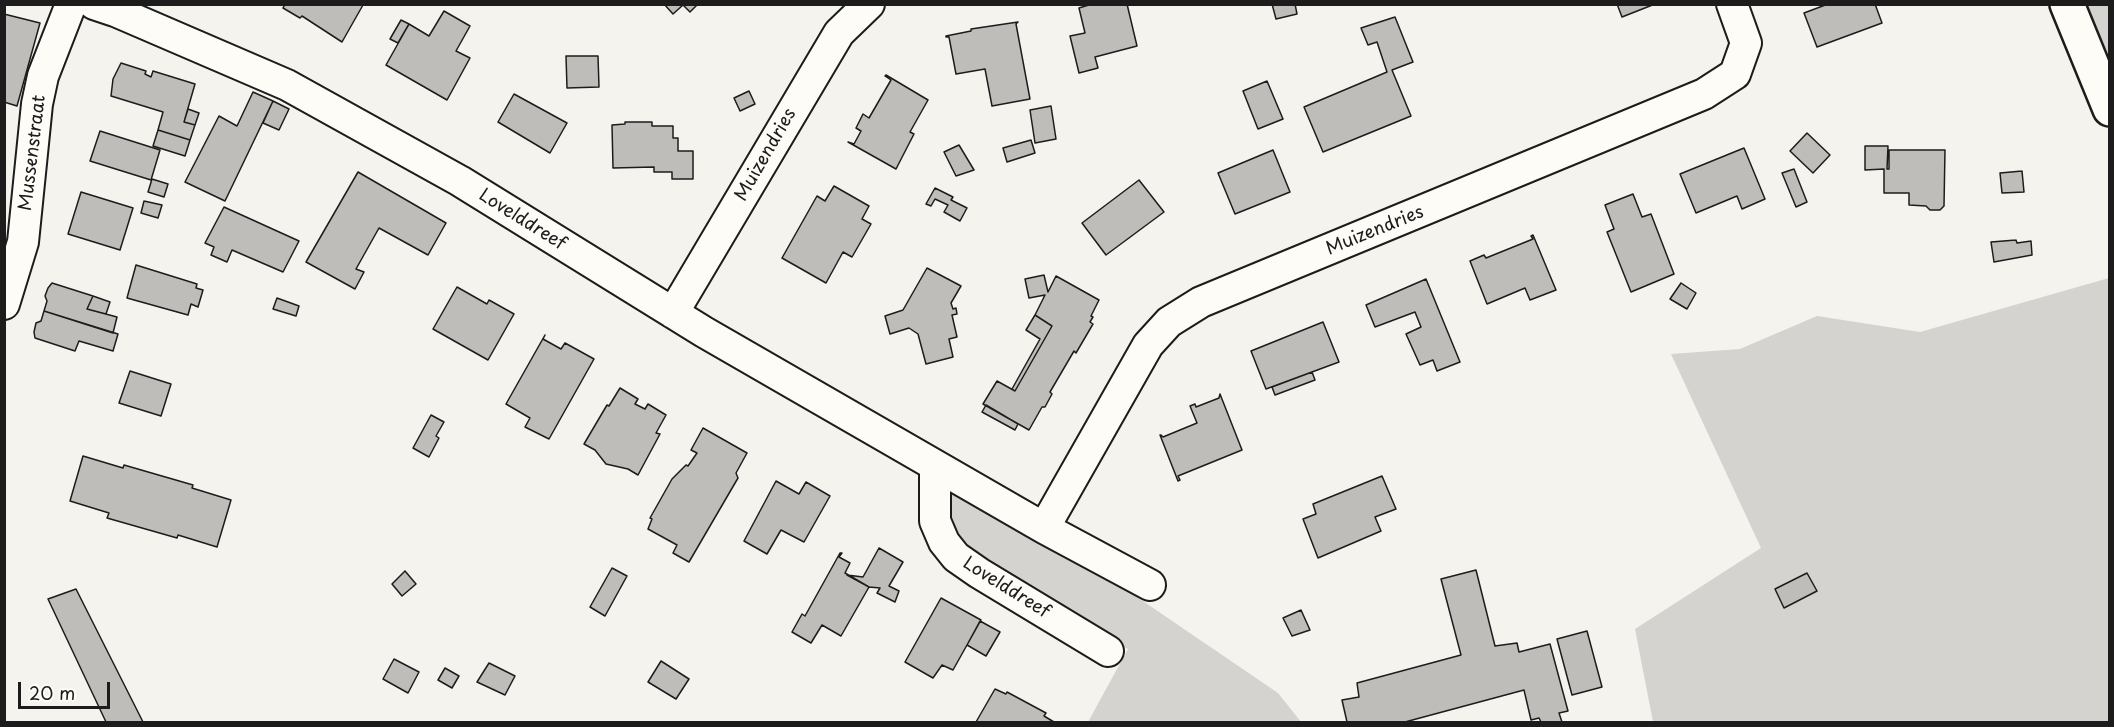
<!DOCTYPE html>
<html>
<head>
<meta charset="utf-8">
<style>
	body { margin:0 }
	#map { position:relative; width:2114px; height:727px; overflow:hidden; background:#f4f3ee; font-family:"Playpen Sans",sans-serif }
	canvas { display:block }
	.frame { position:absolute; inset:0; border:6px solid #1c1c1c; pointer-events:none }
	.scale { position:absolute; left:18px; top:682px; width:92px; height:27px; box-sizing:border-box; border:3px solid #1c1c1c; border-top:0; padding-left:8px; font-size:18px; line-height:21px; white-space:nowrap; color:#1c1c1c; -webkit-text-stroke:4px #fdfcf7; paint-order:stroke }
</style>
</head>
<body>
<div id="map">
<canvas width="2114" height="727"></canvas>
<div class="frame"></div>
<div class="scale">20 m</div>
</div>
<script>
const ctx = document.querySelector('canvas').getContext('2d');
ctx.lineJoin = 'round';
function fillPath(path, color) {
  ctx.fillStyle = color;
  ctx.fill(path, 'evenodd');
}
function toPath(rows) {
  const path = new Path2D();
  for (const r of rows) {
    path.moveTo(r[0], r[1]);
    for (let i = 2; i < r.length; i += 2) path.lineTo(r[i], r[i + 1]);
  }
  return path;
}
function stroke(path, color, width, dash) {
  ctx.strokeStyle = color;
  ctx.lineWidth = width;
  ctx.lineCap = dash ? 'butt' : 'round';
  ctx.setLineDash(dash || []);
  ctx.stroke(path);
}
function label(font, color, halo, rows, align = 'center') {
  ctx.font = font + ' "Playpen Sans",sans-serif';
  ctx.lineWidth = 4.5;
  ctx.setLineDash([]);
  ctx.textBaseline = 'middle';
  ctx.strokeStyle = halo;
  ctx.fillStyle = color;
  for (const [text, x, y, turn = 0] of rows) {
    ctx.save();
    ctx.translate(x, y);
    ctx.rotate((+turn || 0) * Math.PI / 180);
    ctx.textAlign = isNaN(turn) ? turn : align;
    if (halo) ctx.strokeText(text, 0, 0);
    ctx.fillText(text, 0, 0);
    ctx.restore();
  }
}
fillPath(toPath([
	[2085,5,2109,5,2109,61,2092,22],
	[2109,278,2109,722,1653,722,1635,629,1761,548,1671,354,1740,349,1817,316,1920,332],
	[951,491,1134,595,1278,693,1301,722,1088,722,1128,649,1061,616,956,539,951,520]
]), '#d4d3cf');
const building = toPath([
	[285,4,362,4,363,5,342,42,302,16,300,18,283,8,285,4],
	[664,4,698,4,690,12,683,5,673,14,664,4],
	[1092,4,1127,4,1137,46,1095,57,1098,68,1079,73,1070,36,1085,33,1079,8,1092,4],
	[1272,4,1295,4,1297,14,1276,19,1272,4],
	[1617,4,1655,4,1622,17,1617,4],
	[1828,4,1875,4,1882,23,1817,47,1804,13,1828,4],
	[444,11,470,26,456,51,470,58,447,100,386,65,409,24,429,36,444,11],
	[4,14,40,23,17,106,4,102,4,14],
	[1395,17,1413,62,1392,70,1411,116,1323,152,1304,107,1387,72,1377,42,1368,45,1361,28,1395,17],
	[401,20,409,24,398,43,390,39,401,20],
	[1018,22,1016,24,1030,99,992,106,985,69,956,74,949,37,946,37,946,36,971,31,971,29,1018,22],
	[566,56,598,56,599,87,567,88,566,56],
	[121,63,146,71,145,74,151,77,153,71,195,84,184,122,195,125,190,140,158,130,163,112,111,96,113,79,121,63],
	[886,75,928,100,910,132,914,134,896,169,848,142,854,144,861,131,856,128,863,114,869,118,891,80,885,76,886,75],
	[1267,81,1283,119,1258,129,1243,91,1267,81],
	[749,91,755,104,740,111,734,98,749,91],
	[253,92,273,101,225,201,185,182,219,116,237,126,253,92],
	[514,94,567,123,550,153,498,122,514,94],
	[273,101,289,109,279,130,263,123,273,101],
	[1051,106,1056,139,1035,143,1030,110,1051,106],
	[188,109,199,113,195,125,184,122,188,109],
	[625,122,652,122,652,126,673,126,673,138,678,138,678,151,693,151,693,179,672,179,672,172,654,172,654,167,613,168,612,125,625,124,625,122],
	[158,130,190,140,185,156,153,146,158,130],
	[100,131,160,150,151,180,90,161,100,131],
	[1807,133,1830,155,1813,173,1790,151,1807,133],
	[1031,140,1035,153,1007,162,1003,148,1031,140],
	[959,145,974,170,956,176,944,152,959,145],
	[1865,146,1888,146,1887,169,1889,169,1889,150,1945,150,1944,206,1940,210,1930,210,1926,206,1909,205,1909,193,1884,193,1884,169,1865,170,1865,146],
	[1744,148,1765,199,1742,209,1737,196,1696,213,1680,174,1744,148],
	[1273,150,1290,192,1235,214,1218,173,1273,150],
	[1794,169,1807,202,1796,207,1782,173,1794,169],
	[2022,171,2024,192,2002,193,2000,173,2022,171],
	[358,172,446,223,428,255,379,228,356,269,364,272,355,289,306,262,358,172],
	[152,179,168,184,164,197,148,192,152,179],
	[1139,180,1164,212,1106,255,1082,223,1139,180],
	[834,186,869,206,862,219,871,224,852,257,843,252,826,283,782,258,817,196,825,201,834,186],
	[935,188,953,197,951,200,967,208,960,221,944,212,948,205,935,199,931,206,926,204,935,188],
	[81,192,133,208,120,250,68,234,81,192],
	[1633,194,1642,217,1651,214,1674,274,1631,292,1607,232,1614,229,1605,205,1633,194],
	[144,201,162,205,158,218,141,213,144,201],
	[224,207,299,241,283,272,232,250,227,262,211,255,214,247,205,243,224,207],
	[1533,235,1556,290,1530,300,1525,288,1487,304,1470,261,1484,255,1486,258,1533,239,1531,236,1533,235],
	[2016,240,2017,243,2031,241,2032,255,1994,262,1991,242,2016,240],
	[136,265,197,284,196,288,203,290,198,307,191,304,188,315,127,298,136,265],
	[927,268,961,286,951,303,953,309,956,308,957,314,952,315,957,337,949,339,953,357,926,364,918,334,909,328,890,334,885,316,903,310,927,268],
	[1044,275,1048,292,1056,276,1099,300,1091,316,1093,317,1090,322,1093,324,1076,353,1074,351,1050,392,1052,394,1045,407,1042,407,1029,430,983,404,997,381,1015,391,1052,326,1035,315,1045,295,1029,298,1025,279,1044,275],
	[1426,279,1460,362,1437,371,1433,360,1420,365,1406,334,1421,327,1415,312,1375,327,1366,305,1426,279],
	[52,283,93,296,87,309,117,317,113,333,44,311,47,301,45,296,48,288,52,283],
	[1681,283,1696,293,1687,309,1670,299,1681,283],
	[457,287,487,304,489,300,514,314,488,360,433,329,457,287],
	[93,296,110,302,106,314,87,309,93,296],
	[277,298,299,306,296,316,273,309,277,298],
	[44,311,118,334,113,351,79,341,75,351,35,338,34,332,36,323,41,321,44,311],
	[1035,315,1052,326,1015,391,1012,389,1040,339,1026,330,1035,315],
	[1323,322,1339,362,1266,389,1251,351,1323,322],
	[545,335,543,339,561,349,565,343,594,359,549,439,525,427,530,418,506,404,545,335],
	[130,371,171,384,161,416,119,403,130,371],
	[1312,372,1315,380,1275,395,1272,387,1312,372],
	[620,388,638,399,635,404,645,409,648,404,666,415,656,433,660,434,638,475,628,469,606,464,595,450,584,444,607,405,609,406,620,388],
	[1220,394,1242,450,1178,476,1180,480,1178,481,1160,435,1161,435,1163,437,1197,423,1190,406,1195,404,1196,407,1219,398,1220,394],
	[986,405,1018,424,1015,430,982,412,986,405],
	[431,415,444,422,436,436,439,438,429,457,413,448,431,415],
	[703,428,747,453,736,473,738,478,689,562,673,553,677,545,648,529,652,519,650,518,672,479,686,465,688,466,697,453,691,450,703,428],
	[83,456,123,468,124,465,193,485,192,488,231,500,217,547,178,535,177,538,107,518,109,513,70,501,83,456],
	[1382,476,1396,509,1375,517,1381,531,1318,558,1303,519,1316,514,1313,504,1382,476],
	[776,481,799,494,806,482,830,496,804,542,781,530,767,554,744,541,776,481],
	[879,548,903,562,889,586,899,591,895,602,877,593,880,588,869,587,847,575,863,577,879,548],
	[840,553,842,553,839,557,850,563,845,573,869,587,841,636,822,625,811,643,792,632,802,614,805,616,840,553],
	[612,568,627,576,605,616,590,607,612,568],
	[1476,570,1495,646,1517,643,1519,652,1550,644,1568,711,1559,713,1562,722,1541,722,1539,718,1531,720,1524,690,1405,722,1347,722,1342,700,1359,697,1357,683,1461,655,1441,579,1476,570],
	[405,571,416,584,402,596,392,584,405,571],
	[1807,573,1817,591,1784,608,1775,589,1807,573],
	[76,589,143,722,106,722,48,599,76,589],
	[941,598,981,620,953,670,942,665,933,678,905,662,941,598],
	[1301,610,1310,630,1292,636,1283,618,1301,610],
	[980,621,1000,632,986,656,967,645,980,621],
	[1587,631,1602,687,1572,695,1557,639,1587,631],
	[394,659,419,672,408,693,383,679,394,659],
	[661,661,689,679,676,699,648,682,661,661],
	[489,663,515,676,505,695,477,682,489,663],
	[445,668,459,676,452,688,438,680,445,668],
	[995,689,1006,694,1007,692,1046,713,1044,716,1054,722,976,722,995,689]
]);
fillPath(building, '#bebdba');
stroke(building, '#1c1c1c', 1.5);
const street = toPath([
	[94,4,115,11,287,85,460,181,704,332,1044,528,1150,585],
	[4,304,23,242,37,104,43,76,71,4],
	[673,313,839,33,869,4],
	[935,466,935,521,944,542,956,557,979,573,1108,651],
	[1044,528,1148,345,1169,322,1201,302,1704,94,1735,74,1746,43,1732,4]
]);
const highway = toPath([
	[2067,4,2110,109]
]);
stroke(street, '#1c1c1c', 34);
stroke(highway, '#1c1c1c', 38);
stroke(street, '#fdfcf7', 30);
stroke(highway, '#fdfcf7', 33);
label('18px', '#1c1c1c', '#fdfcf7', [
	["Mussenstraat",33,153,-83],
	["Muizendries",766,155,-60],
	["Lovelddreef",522,220,32],
	["Muizendries",1375,231,-22],
	["Lovelddreef",1006,588,32]
]);
</script>
</body>
</html>
